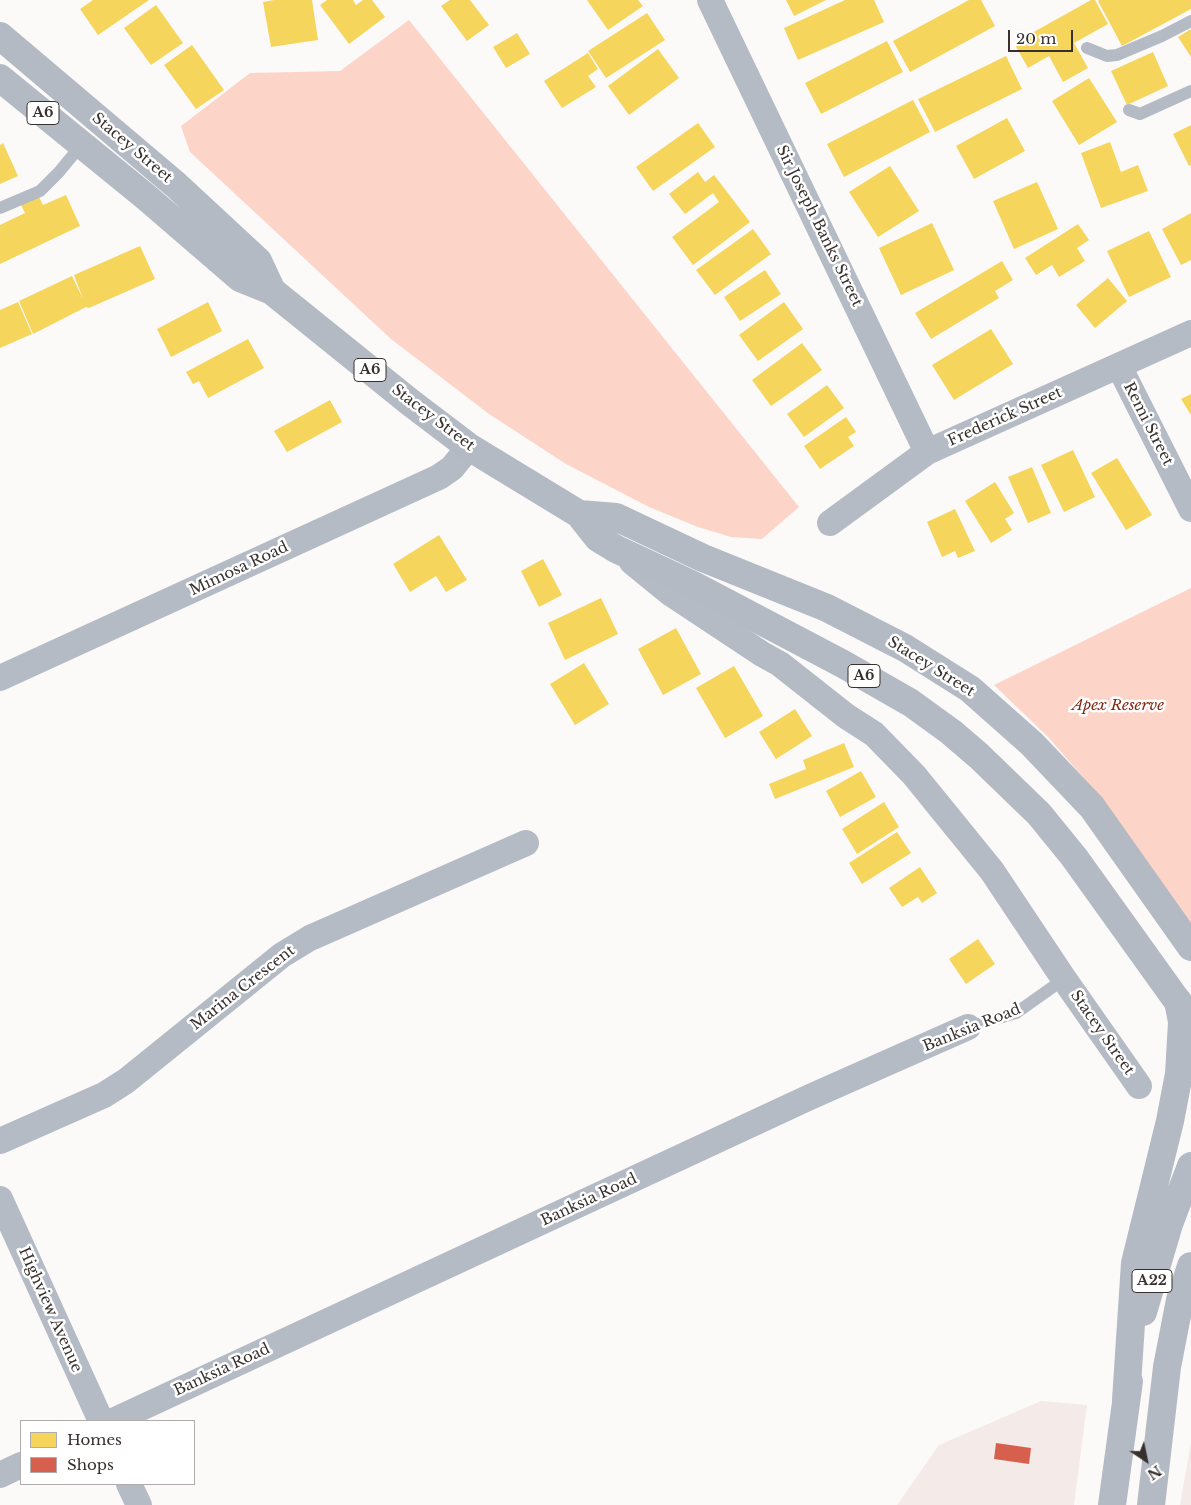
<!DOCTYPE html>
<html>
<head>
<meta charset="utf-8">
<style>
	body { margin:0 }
	#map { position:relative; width:1191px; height:1505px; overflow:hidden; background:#fcfaf9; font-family:"Libre Baskerville",serif }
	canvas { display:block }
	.legend { position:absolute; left:20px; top:1420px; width:175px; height:65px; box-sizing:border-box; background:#fff; border:1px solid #afacab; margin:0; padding:6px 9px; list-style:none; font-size:15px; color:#37302e }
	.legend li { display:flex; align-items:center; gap:10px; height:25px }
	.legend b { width:25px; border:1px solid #afacab }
	.north { position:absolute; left:1121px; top:1435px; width:50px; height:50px; -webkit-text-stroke:4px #fff; paint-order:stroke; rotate:146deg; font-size:14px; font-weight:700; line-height:20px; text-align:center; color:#37302e }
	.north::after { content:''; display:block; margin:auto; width:18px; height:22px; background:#37302e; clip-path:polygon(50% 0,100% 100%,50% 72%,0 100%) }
	.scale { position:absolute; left:1008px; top:30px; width:65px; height:22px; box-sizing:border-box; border:2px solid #37302e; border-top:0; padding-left:6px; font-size:15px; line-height:18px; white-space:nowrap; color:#37302e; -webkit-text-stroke:4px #fff; paint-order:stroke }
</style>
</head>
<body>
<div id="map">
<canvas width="1191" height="1505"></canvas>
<ul class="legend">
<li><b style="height:14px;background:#f6d55c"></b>Homes</li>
<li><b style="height:14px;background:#d6604d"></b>Shops</li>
</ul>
<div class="north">N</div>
<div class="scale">20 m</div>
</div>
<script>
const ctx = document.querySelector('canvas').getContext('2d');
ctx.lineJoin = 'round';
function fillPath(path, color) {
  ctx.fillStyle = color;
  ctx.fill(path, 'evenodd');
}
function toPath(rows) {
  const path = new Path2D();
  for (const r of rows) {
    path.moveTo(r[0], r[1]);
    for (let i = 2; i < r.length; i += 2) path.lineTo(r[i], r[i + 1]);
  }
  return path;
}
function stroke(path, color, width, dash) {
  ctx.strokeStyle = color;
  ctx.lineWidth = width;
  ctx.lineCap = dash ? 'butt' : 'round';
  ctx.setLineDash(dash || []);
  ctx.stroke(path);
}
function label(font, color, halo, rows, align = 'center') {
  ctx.font = font + ' "Libre Baskerville",serif';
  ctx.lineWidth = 5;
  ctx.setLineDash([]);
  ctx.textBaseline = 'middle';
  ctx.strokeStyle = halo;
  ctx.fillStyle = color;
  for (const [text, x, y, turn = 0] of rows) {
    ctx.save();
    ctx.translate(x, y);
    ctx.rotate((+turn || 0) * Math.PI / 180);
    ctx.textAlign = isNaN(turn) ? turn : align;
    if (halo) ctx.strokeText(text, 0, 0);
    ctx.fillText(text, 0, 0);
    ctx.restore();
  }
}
fillPath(toPath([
	[1041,1401,1087,1405,1074,1505,897,1505,939,1445],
	[1191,1442,1191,1505,1180,1505]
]), '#f4eae7');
fillPath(toPath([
	[409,20,799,507,762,539,731,537,698,527,649,507,566,464,489,414,391,339,190,152,181,126,250,73,340,71],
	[1191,588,1191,925,1096,792,1048,737,994,685]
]), '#fdd4c8');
fillPath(toPath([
	[93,0,149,0,98,35,80,9],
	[274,0,312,0,318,40,271,47,263,2],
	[327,0,353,0,356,5,363,0,372,0,385,17,349,44,320,5],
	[450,0,470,0,489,25,467,41,441,6],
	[587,0,638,0,643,6,608,30],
	[786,0,826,0,794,16],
	[845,0,874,0,884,22,798,60,784,28],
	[969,0,981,0,995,26,910,72,893,41],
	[1091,0,1095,0,1108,24,1074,43,1088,68,1063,82,1049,56,1028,68,1014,43],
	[1099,0,1191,0,1191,9,1122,46,1098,1],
	[156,5,183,43,151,65,124,28],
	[647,13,665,40,606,78,588,51],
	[1191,29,1191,57,1178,37],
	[517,33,530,54,506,68,493,47],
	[887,41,903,72,821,114,805,83],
	[192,45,224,90,196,109,164,65],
	[658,49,679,78,629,115,608,86],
	[1153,52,1168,86,1127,105,1111,71],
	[588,53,598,69,588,76,596,87,562,108,544,81],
	[1006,56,1022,89,935,132,918,99],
	[1089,78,1117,122,1079,145,1052,101],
	[913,100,930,132,844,177,827,144],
	[1007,118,1025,151,974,179,956,146],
	[698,123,715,147,653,191,636,167],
	[1191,125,1191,165,1189,166,1173,134],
	[1110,142,1121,172,1138,165,1148,191,1101,208,1081,153],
	[3,143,18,176,0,184,0,145],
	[890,166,919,211,878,237,849,192],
	[698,172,705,182,714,175,750,222,693,265,672,237,719,202,713,193,685,214,669,194],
	[1037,182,1058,229,1014,249,993,201],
	[66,195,80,226,0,264,0,225,25,213,21,205,39,197,43,205],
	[1191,213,1191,260,1181,265,1162,229],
	[932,223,954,270,901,295,879,248],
	[1078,224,1089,240,1077,248,1085,261,1059,277,1052,265,1036,275,1025,258],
	[753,229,771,254,715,295,696,270],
	[1149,231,1171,277,1129,297,1107,251],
	[140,246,155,279,89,308,86,307,33,334,19,301,72,276,83,299,74,275],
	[1002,261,1013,280,995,291,999,298,931,339,915,313],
	[765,270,781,294,740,321,724,297],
	[1108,278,1127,301,1095,328,1076,305],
	[18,302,32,334,0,348,0,310],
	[208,302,222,331,171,357,157,329],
	[784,302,803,329,758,361,739,335],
	[991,329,1013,364,954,400,932,365],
	[248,339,264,368,208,398,199,381,193,384,186,372],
	[802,343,822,370,771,406,752,380],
	[827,385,844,408,804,437,787,414],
	[1191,394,1191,415,1181,399],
	[330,400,342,422,287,452,274,431],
	[846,417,856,432,848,437,854,446,820,469,804,446],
	[1073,450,1095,497,1064,512,1041,465],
	[1117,458,1152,515,1126,530,1091,473],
	[1032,467,1051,513,1028,523,1008,477],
	[995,482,1014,513,1005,519,1012,530,991,543,965,501],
	[955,509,975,551,958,558,955,551,942,557,927,522],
	[439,535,467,580,446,592,436,576,410,592,393,564],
	[543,559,562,595,539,607,521,571],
	[601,598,618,634,565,660,548,623],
	[676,628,701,674,663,695,638,649],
	[584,663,609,704,575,725,550,684],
	[734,666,763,716,725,738,696,688],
	[795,709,812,736,776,759,759,732],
	[844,743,854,767,775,799,769,784,806,769,803,760],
	[861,771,876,797,840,817,826,791],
	[884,802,899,827,857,854,842,829],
	[897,832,911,853,862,884,849,863],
	[920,867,937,893,922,903,918,897,902,907,889,888],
	[978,939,995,964,966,984,949,959]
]), '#f6d55c');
fillPath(toPath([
	[996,1443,1031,1448,1029,1464,994,1459]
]), '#d6604d');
stroke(toPath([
	[1087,48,1107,56,1117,55,1162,36,1191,21],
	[1129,110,1140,114,1191,91],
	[0,208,40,191,59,172,82,144],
	[968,1027,1016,1013,1064,979]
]), '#b4bbc5', 12);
stroke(toPath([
	[710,0,927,452],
	[1119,366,1191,509],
	[830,523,927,452,1191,333],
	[632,562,670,593,762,654,780,664,846,716,874,734,914,775,992,871,1064,979,1139,1086],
	[0,678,439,477,452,468,469,447],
	[0,1141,104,1095,126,1081,282,955,310,938,526,843],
	[0,1199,101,1421],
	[113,1421,810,1097,968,1027],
	[0,1475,21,1465],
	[129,1484,139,1505]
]), '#b4bbc5', 26);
stroke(toPath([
	[0,36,176,185,258,261,272,291],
	[0,78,146,197,240,278,272,291,411,403,469,447,579,514,598,538,616,549,693,585,843,664,911,703,951,732,979,756,1039,814,1074,857,1191,1020],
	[579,514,616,517,703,558,827,608,905,648,970,689,1032,744,1092,807,1191,947],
	[1143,1312,1169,1224,1191,1166],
	[1126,1400,1135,1263,1170,1121,1179,1074,1182,1022,1178,1001],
	[1112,1505,1129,1381],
	[1151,1505,1167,1367,1180,1300,1191,1266]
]), '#b3bac4', 28);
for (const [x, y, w] of [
	[43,113,32],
	[370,370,32],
	[864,676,32],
	[1152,1281,40]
]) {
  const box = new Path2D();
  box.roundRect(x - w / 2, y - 11.5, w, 23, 4);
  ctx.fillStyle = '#fff';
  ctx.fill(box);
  stroke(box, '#37302e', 1);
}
label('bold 14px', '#37302e', null, [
	["A6",43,113],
	["A6",370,370],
	["A6",864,676],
	["A22",1152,1281]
]);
label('15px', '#37302e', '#fff', [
	["Stacey Street",132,148,40],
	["Sir Joseph Banks Street",819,226,64],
	["Frederick Street",1005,417,-24],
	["Stacey Street",433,418,37],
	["Remi Street",1148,424,63],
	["Mimosa Road",239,569,-25],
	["Stacey Street",931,667,32],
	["Marina Crescent",243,988,-38],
	["Banksia Road",972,1028,-22],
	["Stacey Street",1102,1033,55],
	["Banksia Road",589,1200,-25],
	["Highview Avenue",50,1310,66],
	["Banksia Road",222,1370,-25]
]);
label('italic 15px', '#812910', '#fff', [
	["Apex Reserve",1118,706]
]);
</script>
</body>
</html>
